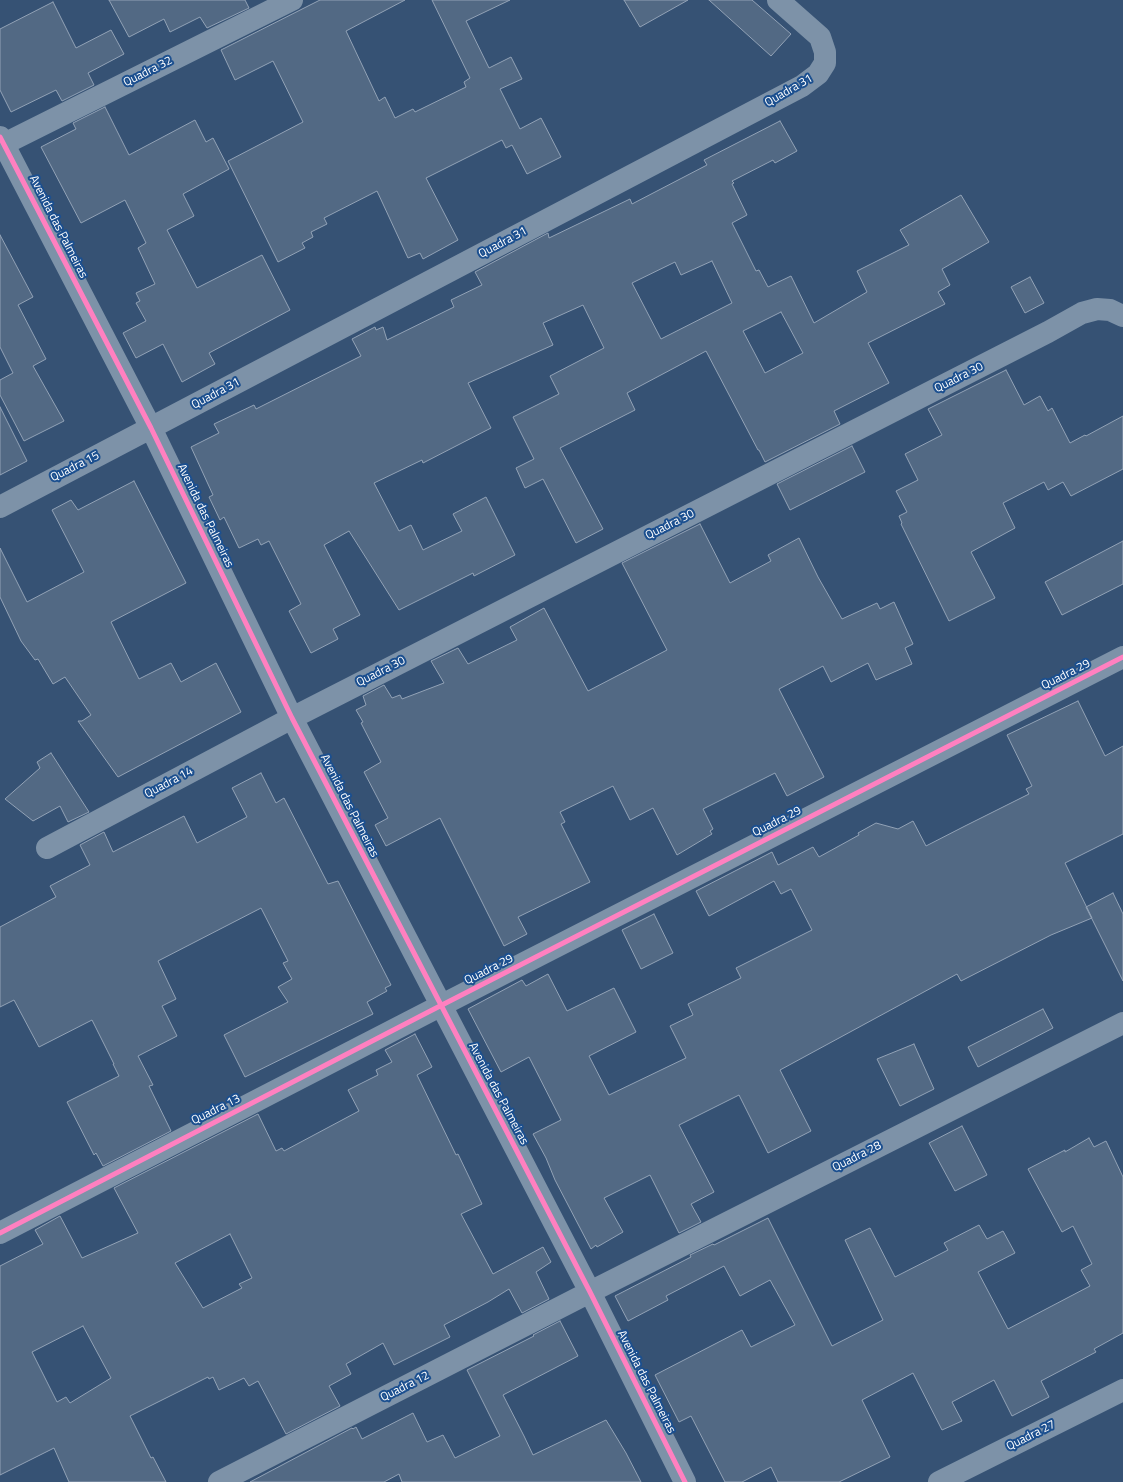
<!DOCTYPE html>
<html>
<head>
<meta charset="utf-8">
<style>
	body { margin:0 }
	canvas { display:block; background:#365274 }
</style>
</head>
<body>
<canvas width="1123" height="1482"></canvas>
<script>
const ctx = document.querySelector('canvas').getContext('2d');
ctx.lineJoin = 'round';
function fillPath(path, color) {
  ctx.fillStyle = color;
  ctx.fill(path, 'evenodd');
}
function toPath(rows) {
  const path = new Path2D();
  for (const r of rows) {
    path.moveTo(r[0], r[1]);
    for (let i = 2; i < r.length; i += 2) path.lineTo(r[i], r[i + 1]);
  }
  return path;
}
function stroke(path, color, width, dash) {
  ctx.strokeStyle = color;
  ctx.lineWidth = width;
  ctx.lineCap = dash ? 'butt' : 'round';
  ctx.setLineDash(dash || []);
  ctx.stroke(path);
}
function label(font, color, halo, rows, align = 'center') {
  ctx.font = font + ' "Titillium Web",sans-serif';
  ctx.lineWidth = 4;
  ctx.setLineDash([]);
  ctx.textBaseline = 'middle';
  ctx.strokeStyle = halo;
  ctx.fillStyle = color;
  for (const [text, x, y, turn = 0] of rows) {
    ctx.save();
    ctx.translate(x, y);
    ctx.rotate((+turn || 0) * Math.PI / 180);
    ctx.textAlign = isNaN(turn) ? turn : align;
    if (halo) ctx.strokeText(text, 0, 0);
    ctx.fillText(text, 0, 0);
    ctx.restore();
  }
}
const building = toPath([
	[109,0,245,0,249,8,207,28,200,17,170,32,164,19,129,37,109,0],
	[320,0,405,0,346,31,379,101,385,97,395,118,413,109,415,112,466,87,464,82,470,78,432,0,510,0,466,21,489,68,511,57,522,79,500,89,520,129,541,118,561,157,527,174,512,145,506,148,502,140,426,178,458,240,423,259,420,253,408,258,377,191,324,218,327,224,311,232,313,237,302,243,305,248,278,262,228,161,303,122,273,61,235,80,221,50,320,0],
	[624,0,688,0,640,27,624,0],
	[709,0,752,0,791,34,771,56,709,0],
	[53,2,76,48,111,30,124,54,88,73,94,85,62,101,56,90,11,112,0,90,0,29,53,2],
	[105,107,129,155,195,120,206,142,213,138,229,169,183,194,194,216,167,230,197,288,262,255,290,310,209,353,215,364,182,382,163,344,136,358,123,333,146,321,136,303,140,301,136,293,155,284,138,248,146,243,125,200,81,223,41,147,76,129,73,123,105,107],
	[780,121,797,151,775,163,773,160,732,181,734,183,732,184,747,215,732,223,756,271,759,270,768,287,791,276,814,323,867,292,857,271,909,245,900,230,961,195,989,242,942,269,950,285,938,292,945,304,868,343,889,383,834,411,840,424,765,462,759,450,758,450,706,351,627,393,635,410,560,448,603,529,576,543,543,479,525,488,516,468,534,459,513,417,559,394,550,376,604,348,583,305,543,323,553,345,468,383,491,428,423,463,422,460,374,483,399,531,411,525,423,550,462,531,453,514,486,497,515,555,474,576,473,573,399,610,349,531,324,545,360,615,333,629,338,639,311,653,289,611,301,604,269,541,261,545,258,539,239,548,224,517,220,520,209,497,213,495,191,447,219,433,214,424,254,405,256,409,361,356,352,339,375,327,376,330,383,327,387,340,454,307,451,300,482,285,475,272,548,233,549,238,630,199,632,204,707,165,704,160,780,121],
	[712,261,732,303,661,339,632,283,675,262,681,275,712,261],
	[781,312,803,353,765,373,743,331,781,312],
	[0,235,33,297,18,305,46,359,33,366,64,421,24,441,0,395,0,380,13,373,0,347,0,235],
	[1030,277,1044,303,1025,313,1011,287,1030,277],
	[1006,370,1024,405,1040,396,1048,411,1052,408,1070,443,1085,435,1086,436,1123,416,1123,469,1071,496,1063,482,1048,490,1044,482,1003,503,1015,528,971,552,995,598,949,621,901,524,902,523,899,516,907,512,896,491,918,480,905,454,942,435,928,409,1006,370],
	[0,407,27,461,0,475,0,407],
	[852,446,865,472,790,510,777,484,852,446],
	[134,481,186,583,111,622,139,679,171,663,181,682,216,663,241,712,118,777,78,721,82,721,91,715,65,677,53,684,38,659,35,660,21,641,0,597,0,548,27,602,84,572,52,510,71,500,78,510,134,481],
	[700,524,730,583,771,561,768,555,799,538,818,577,842,619,877,603,880,609,894,602,913,644,905,648,912,664,876,680,868,663,831,682,823,666,779,689,824,777,787,796,775,773,703,809,713,829,710,831,712,834,677,855,653,808,630,820,613,786,560,812,565,822,561,824,590,882,518,917,527,934,504,946,440,818,386,846,375,825,388,818,364,772,381,762,361,723,363,722,356,710,366,705,363,696,384,685,392,698,400,695,402,699,444,683,431,661,458,648,468,664,517,640,510,627,544,608,588,691,667,650,622,563,700,524],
	[1123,541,1123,584,1062,615,1045,582,1123,541],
	[1078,701,1105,756,1123,746,1123,834,1065,863,1092,918,1051,935,961,981,957,974,780,1070,811,1131,768,1153,739,1095,679,1125,714,1192,691,1204,701,1222,679,1233,650,1175,604,1198,623,1232,597,1247,596,1245,591,1249,555,1180,546,1158,533,1134,561,1120,529,1057,501,1072,468,1009,522,980,526,986,548,974,567,1011,614,988,636,1032,589,1056,609,1095,686,1058,670,1026,693,1015,688,1004,741,978,736,968,812,930,791,889,781,894,774,881,709,916,696,891,772,852,778,865,813,847,819,857,859,835,858,833,876,823,898,829,913,821,926,846,965,826,1029,794,1026,789,1032,786,1007,735,1078,701],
	[51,753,89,812,68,822,60,806,33,821,5,799,40,768,37,762,51,753],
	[261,773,276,803,284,798,328,884,338,881,391,985,385,988,387,991,367,1002,373,1014,245,1077,224,1035,288,1002,278,987,292,979,283,963,288,961,261,908,158,961,176,999,162,1006,177,1036,138,1056,153,1085,149,1086,171,1131,103,1166,96,1153,94,1155,67,1102,119,1076,113,1064,114,1064,92,1020,39,1047,14,1000,0,1007,0,927,56,897,50,886,90,865,80,845,104,832,113,852,184,816,197,843,247,817,232,788,261,773],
	[1113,893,1123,914,1123,981,1086,907,1113,893],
	[654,914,673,953,641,969,622,930,654,914],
	[1043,1009,1053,1028,978,1067,968,1047,1043,1009],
	[415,1034,432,1067,417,1075,456,1155,458,1154,482,1204,461,1214,493,1274,543,1247,551,1262,536,1272,549,1299,522,1313,509,1289,488,1302,444,1325,450,1337,394,1365,383,1343,346,1364,351,1374,329,1386,340,1406,286,1434,258,1381,249,1386,244,1378,219,1390,213,1377,209,1379,208,1377,130,1416,151,1458,153,1457,166,1482,69,1482,54,1448,0,1475,0,1266,43,1244,35,1230,60,1216,82,1258,138,1233,114,1188,258,1114,276,1151,282,1148,284,1151,359,1111,348,1090,378,1075,376,1070,392,1062,385,1050,415,1034],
	[230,1234,252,1278,239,1284,242,1288,203,1308,175,1263,230,1234],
	[83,1326,111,1378,70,1403,66,1397,57,1402,32,1352,83,1326],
	[914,1044,934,1089,900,1106,877,1059,914,1044],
	[962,1126,987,1175,955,1191,929,1143,962,1126],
	[1089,1138,1094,1147,1106,1141,1123,1177,1123,1333,1094,1349,1096,1352,1041,1381,1049,1397,1012,1416,994,1380,952,1402,962,1421,942,1430,913,1373,862,1400,890,1457,839,1482,778,1482,771,1467,742,1482,725,1482,691,1416,679,1422,655,1375,742,1330,751,1347,795,1325,770,1280,740,1296,724,1266,666,1296,668,1300,628,1321,615,1296,691,1257,690,1255,713,1244,714,1245,768,1218,832,1346,883,1320,845,1240,870,1228,895,1277,948,1250,944,1243,979,1225,987,1239,1003,1231,1015,1253,978,1272,1008,1329,1090,1286,1081,1270,1092,1264,1073,1226,1062,1232,1028,1169,1065,1150,1065,1152,1089,1138],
	[560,1321,578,1356,503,1395,524,1436,533,1455,606,1420,626,1453,641,1482,402,1482,399,1474,384,1482,250,1482,352,1428,353,1429,356,1427,362,1439,413,1413,427,1442,443,1435,455,1458,500,1436,467,1370,534,1336,533,1335,560,1321]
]);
fillPath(building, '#526984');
stroke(building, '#92a2b6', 1);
stroke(toPath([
	[0,137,151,428,292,718,590,1292,685,1482],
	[0,146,292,0],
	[0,507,802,86,818,74,825,63,825,52,820,37,778,0],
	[47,848,292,718,1048,332,1082,313,1097,309,1110,310,1123,316],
	[0,1233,440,1006,1123,657],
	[219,1482,590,1292,1123,1023],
	[939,1482,1123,1390]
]), '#7d92a8', 22);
stroke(toPath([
	[0,137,151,428,292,718,590,1292,685,1482],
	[0,1233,440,1006,1123,657]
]), '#ff80c0', 5);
label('12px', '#fff', '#1b4f8f', [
	["Quadra 32",148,72,-27],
	["Quadra 31",789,91,-30],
	["Avenida das Palmeiras",58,227,63],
	["Quadra 31",503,243,-28],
	["Quadra 30",959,378,-27],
	["Quadra 31",216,394,-28],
	["Quadra 15",75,467,-27],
	["Avenida das Palmeiras",205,516,64],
	["Quadra 30",670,525,-27],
	["Quadra 30",381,672,-27],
	["Quadra 29",1066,675,-27],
	["Quadra 14",169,783,-28],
	["Avenida das Palmeiras",349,806,63],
	["Quadra 29",777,822,-27],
	["Quadra 29",489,970,-27],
	["Avenida das Palmeiras",498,1094,62],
	["Quadra 13",216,1110,-27],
	["Quadra 28",857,1157,-27],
	["Avenida das Palmeiras",646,1382,63],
	["Quadra 12",405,1387,-27],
	["Quadra 27",1031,1436,-27]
]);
</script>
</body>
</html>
